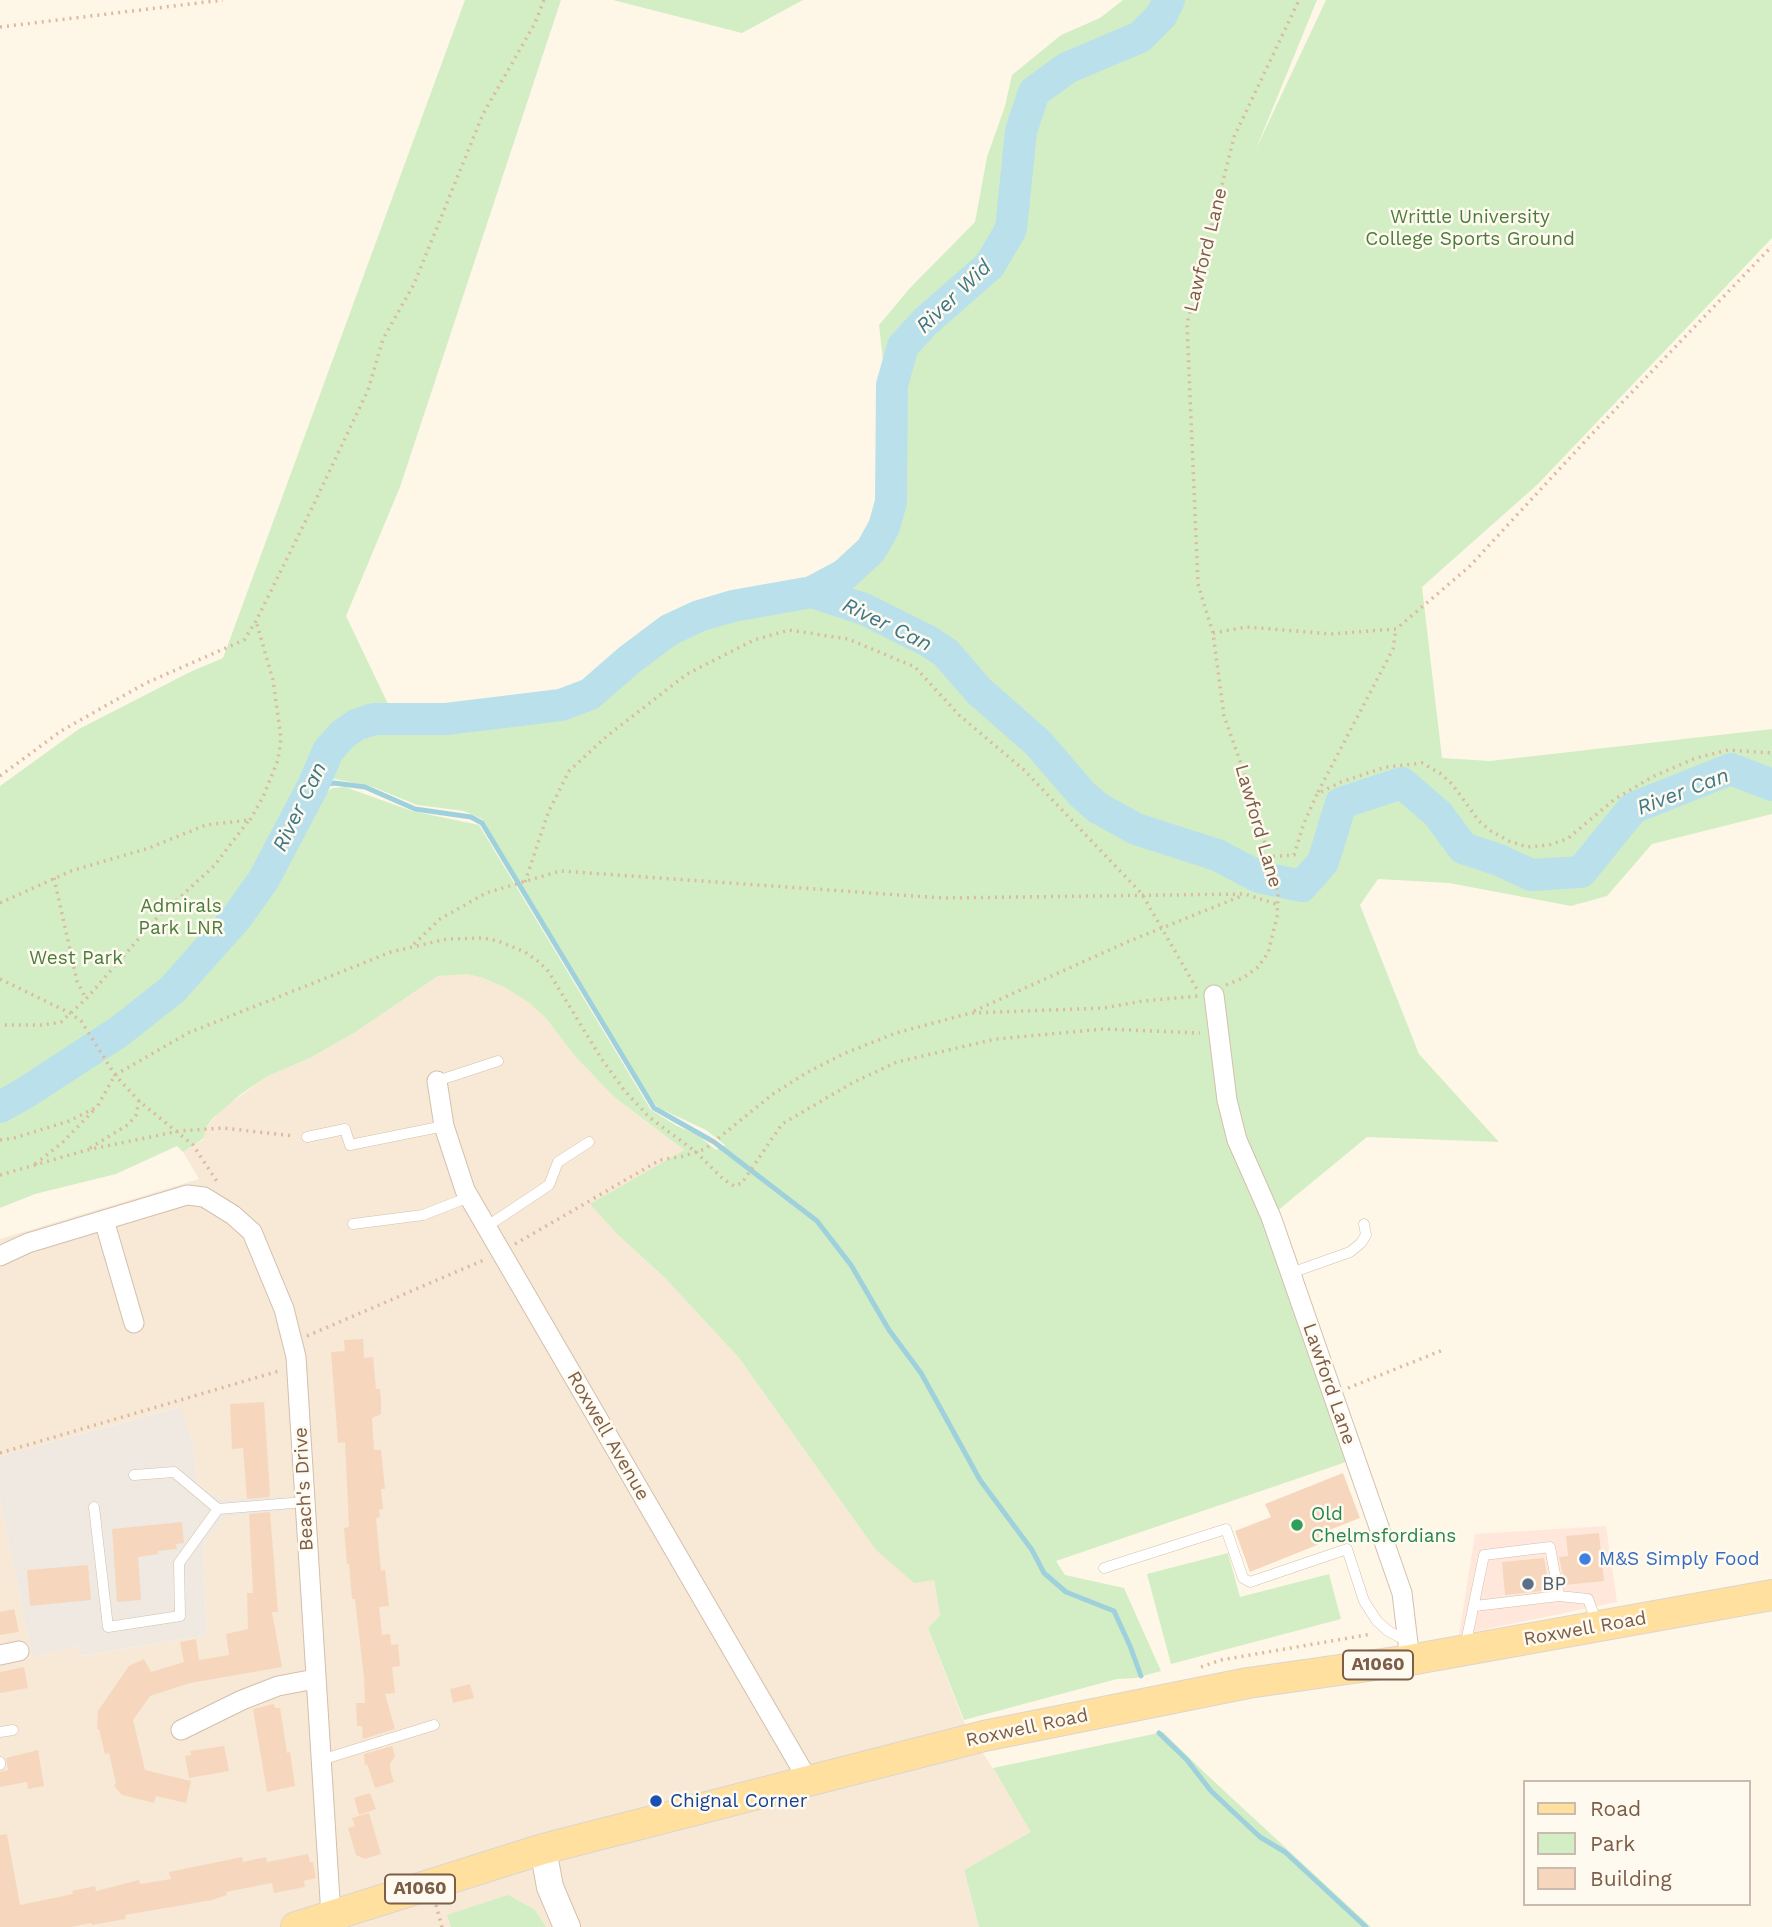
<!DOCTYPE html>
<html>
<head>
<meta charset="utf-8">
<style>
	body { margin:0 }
	#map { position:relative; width:1772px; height:1927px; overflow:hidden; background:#fef7e8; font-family:"Work Sans",sans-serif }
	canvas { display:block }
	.legend { position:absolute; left:1523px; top:1780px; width:228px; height:126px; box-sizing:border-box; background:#fffaf0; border:2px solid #cbbbad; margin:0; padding:9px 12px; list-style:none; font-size:21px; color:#7c5d48 }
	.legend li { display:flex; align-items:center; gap:14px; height:35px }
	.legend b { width:35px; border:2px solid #cbbbad }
</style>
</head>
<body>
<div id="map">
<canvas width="1772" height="1927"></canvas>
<ul class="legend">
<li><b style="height:9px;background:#ffe09e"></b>Road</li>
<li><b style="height:19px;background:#d3eec4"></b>Park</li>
<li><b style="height:19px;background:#f6d7bd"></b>Building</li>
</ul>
</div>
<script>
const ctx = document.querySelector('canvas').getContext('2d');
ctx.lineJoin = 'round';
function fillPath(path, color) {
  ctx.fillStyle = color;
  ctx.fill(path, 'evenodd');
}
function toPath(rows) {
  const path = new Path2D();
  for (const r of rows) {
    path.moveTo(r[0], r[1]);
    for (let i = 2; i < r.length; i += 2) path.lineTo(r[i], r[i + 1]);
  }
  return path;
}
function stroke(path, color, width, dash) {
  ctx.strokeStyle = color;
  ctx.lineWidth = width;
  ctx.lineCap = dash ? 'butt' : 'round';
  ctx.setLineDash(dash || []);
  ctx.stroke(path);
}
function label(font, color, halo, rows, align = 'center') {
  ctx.font = font + ' "Work Sans",sans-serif';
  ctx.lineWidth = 5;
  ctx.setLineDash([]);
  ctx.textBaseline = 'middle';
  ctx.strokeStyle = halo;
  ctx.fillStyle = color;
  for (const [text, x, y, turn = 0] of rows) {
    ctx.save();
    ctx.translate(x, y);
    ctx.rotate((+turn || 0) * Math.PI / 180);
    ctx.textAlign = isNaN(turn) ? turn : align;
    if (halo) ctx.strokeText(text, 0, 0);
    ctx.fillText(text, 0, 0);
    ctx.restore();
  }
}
fillPath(toPath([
	[448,974,467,974,483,978,506,988,528,1002,546,1017,574,1055,613,1096,684,1150,591,1204,617,1234,665,1278,739,1358,875,1549,934,1580,940,1615,928,1628,963,1720,1032,1832,964,1870,979,1927,0,1927,0,1499,32,1657,78,1646,81,1656,207,1635,203,1546,224,1517,288,1511,223,1500,197,1483,193,1443,179,1407,0,1456,0,1239,199,1179,183,1152,204,1139,206,1127,222,1109,268,1076,310,1058,354,1033,438,976]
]), '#f7e9d6');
fillPath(toPath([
	[1606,1526,1617,1602,1459,1635,1475,1534]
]), '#ffe8db');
fillPath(toPath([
	[180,1407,193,1443,197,1483,223,1500,288,1496,289,1511,225,1517,203,1545,207,1635,80,1656,78,1646,32,1657,0,1499,0,1456]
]), '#efe9e1');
fillPath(toPath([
	[465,0,561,0,400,487,346,616,389,706,449,709,494,706,547,697,580,687,593,679,628,647,660,625,690,609,723,599,813,581,838,571,854,555,876,525,884,504,886,387,879,325,910,288,975,222,987,157,1005,106,1012,75,1061,35,1100,18,1123,0,1317,0,1256,149,1326,0,1772,0,1772,238,1538,484,1422,587,1442,758,1490,761,1772,729,1772,814,1652,844,1607,896,1571,906,1449,883,1378,879,1360,905,1419,1054,1499,1142,1367,1137,1265,1221,1349,1461,1056,1561,1065,1575,1124,1588,1161,1671,1136,1678,1117,1679,964,1720,928,1628,940,1615,934,1580,914,1583,875,1549,739,1358,665,1278,617,1234,590,1204,684,1150,613,1096,574,1055,546,1018,528,1002,506,988,483,978,467,974,438,976,354,1033,310,1058,268,1076,241,1094,213,1118,206,1127,204,1138,183,1152,177,1146,116,1174,35,1194,0,1208,0,786,79,729,190,672,223,658],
	[371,706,388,706,390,730,363,733,354,739,337,755,328,776,330,778,373,787,417,805,464,811,482,819,651,1100,659,1108,706,1130,725,1145,716,1150,698,1135,677,1126,651,1110,479,825,412,811,345,787,333,788,323,794,305,784,322,742,343,720,354,712],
	[613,0,803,0,742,33],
	[1228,1553,1240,1597,1329,1574,1341,1619,1171,1664,1147,1574],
	[1163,1732,1205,1773,1371,1927,979,1927,964,1870,1031,1832,993,1768],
	[508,1895,535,1910,546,1927,451,1927,447,1915]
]), '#d3eec4');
stroke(toPath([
	[313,786,334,783,365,787,415,809,471,817,482,823,654,1108,714,1142,817,1221,851,1265,889,1330,921,1373,980,1480,1032,1550,1044,1573,1066,1592,1114,1611,1130,1646,1141,1676],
	[1159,1733,1187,1760,1211,1791,1260,1837,1285,1852,1366,1927]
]), '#9fd1dd', 5);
stroke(toPath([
	[812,592,844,575,871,550,884,527,891,502,892,385,903,346,925,322,990,265,1011,229,1021,131,1034,92,1067,68,1140,37,1161,16,1169,0],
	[0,1107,25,1093,120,1031,173,989,237,917,264,879,313,786,328,751,342,735,356,725,374,719,446,719,561,705,590,694,629,660,669,630,699,616,733,606,812,592,864,609,928,641,946,653,979,691,1038,743,1082,794,1098,808,1136,829,1217,855,1259,877,1302,886,1323,862,1341,803,1402,783,1438,814,1463,848,1499,860,1531,875,1581,872,1633,808,1731,769,1772,785]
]), '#bae1eb', 32);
fillPath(toPath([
	[363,1339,364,1358,373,1357,376,1389,380,1389,381,1400,381,1414,372,1418,374,1450,381,1450,385,1489,381,1489,383,1509,379,1510,380,1517,376,1518,381,1571,385,1570,389,1606,379,1607,382,1635,390,1634,391,1645,398,1644,400,1666,392,1667,395,1693,385,1694,395,1729,363,1739,362,1726,357,1726,356,1703,365,1703,364,1678,355,1599,352,1599,349,1564,347,1564,344,1528,349,1527,345,1442,338,1443,331,1352,345,1351,344,1340],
	[264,1402,270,1495,269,1497,247,1499,243,1448,232,1449,230,1404],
	[1343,1473,1360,1518,1319,1534,1322,1543,1250,1572,1235,1531,1271,1517,1265,1504],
	[270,1512,278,1612,272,1612,282,1667,190,1683,150,1696,133,1720,145,1770,191,1781,186,1803,156,1796,154,1803,122,1795,114,1786,116,1783,109,1753,105,1754,99,1729,97,1729,98,1711,129,1666,144,1659,151,1672,184,1662,180,1642,196,1639,199,1660,229,1655,226,1634,248,1629,247,1593,253,1593,249,1514],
	[182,1522,184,1543,176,1544,177,1549,158,1551,158,1554,138,1557,141,1600,117,1602,112,1529],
	[1599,1533,1604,1581,1565,1585,1559,1557,1568,1556,1566,1536],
	[1544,1558,1550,1590,1505,1595,1502,1562],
	[88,1565,91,1600,30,1606,27,1570],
	[14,1609,19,1632,0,1635,0,1612],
	[24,1667,28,1688,0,1693,0,1672],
	[470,1684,474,1698,453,1703,450,1689],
	[274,1704,275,1708,280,1708,287,1753,290,1752,295,1786,267,1792,253,1709],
	[224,1746,229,1771,189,1778,185,1756,191,1755,190,1751],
	[392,1746,395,1756,390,1764,390,1769,394,1782,375,1788,367,1764,365,1765,364,1754],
	[38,1750,44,1786,28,1789,27,1782,0,1787,0,1772,8,1770,6,1758],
	[370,1793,376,1809,359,1815,354,1798],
	[369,1813,381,1854,365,1859,356,1855,348,1828,355,1826,352,1818],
	[7,1834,20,1905,73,1894,72,1891,95,1886,96,1891,139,1880,140,1884,171,1879,169,1872,242,1857,243,1862,266,1857,267,1862,308,1854,310,1862,313,1862,316,1878,304,1881,305,1887,274,1893,272,1883,226,1892,227,1895,212,1900,125,1915,126,1919,92,1925,91,1923,71,1927,0,1927,0,1835]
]), '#f6d7bd');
const lane = toPath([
	[437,1081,498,1061],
	[307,1137,345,1129,350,1145,444,1126],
	[353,1224,423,1215,469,1197],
	[486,1227,549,1185,558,1162,589,1142],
	[1291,1273,1350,1252,1361,1243,1366,1235,1364,1224],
	[134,1475,174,1472,218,1509],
	[94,1507,108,1627,180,1616,179,1563,218,1509,305,1502],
	[1104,1568,1226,1529,1243,1578,1250,1582,1347,1549,1364,1601,1377,1621,1388,1631,1407,1641],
	[1475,1606,1559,1596],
	[1465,1647,1484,1555,1550,1547,1559,1596,1588,1599,1597,1623],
	[0,1732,13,1730],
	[321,1760,434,1725],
	[0,1762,0,1765]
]);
const street = toPath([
	[1214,995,1227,1100,1237,1140,1271,1217,1402,1593,1410,1660],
	[437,1081,444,1126,465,1190,808,1780],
	[104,1220,134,1323],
	[0,1256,28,1243,187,1195,204,1197,233,1215,252,1232,284,1309,296,1357,331,1916],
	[0,1655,19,1651],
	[181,1730,242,1700,278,1686,315,1679]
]);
const secondary = toPath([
	[543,1849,550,1887,567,1927]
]);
const primary = toPath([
	[296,1927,543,1849,984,1736,1248,1683,1410,1660,1772,1595]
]);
stroke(lane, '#d3bfac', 11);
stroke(street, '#d3bfac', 21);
stroke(secondary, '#d8c1ab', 28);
stroke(primary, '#ddd5cf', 32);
stroke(toPath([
	[0,27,223,0],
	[1213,633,1247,627,1331,634,1396,629,1469,567,1589,437,1772,246],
	[0,776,61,731,146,683,244,640,256,621,311,510,368,390,383,339,414,284,483,114,535,23,544,0],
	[1318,792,1393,649,1396,629],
	[250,820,263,797,278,760,281,738,273,680,256,621],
	[1266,857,1294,855,1304,823,1317,794,1341,782,1386,767,1422,763,1441,774,1452,784,1479,821,1491,831,1509,841,1527,847,1549,845,1567,839,1615,799,1654,776,1696,758,1728,750,1772,753],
	[54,878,77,981,86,999],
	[525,882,548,813,569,771,607,736,687,674,754,640,789,630,848,639,915,667,959,715,1024,770,1142,894,1198,991],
	[0,903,71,871,149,848,206,825,249,820,214,866,156,919,86,999,61,1022,43,1025,0,1025],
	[414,944,440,919,486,893,560,871,943,898,1245,894,1276,904],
	[0,979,70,1013,81,1021,115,1075,139,1101,193,1145,218,1183],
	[1226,985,1243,978,1258,967,1268,953,1277,917,1278,891,1269,871,1264,839,1255,803,1224,716,1213,633,1198,584,1187,324,1234,137,1299,0],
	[974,1011,1127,942,1244,895],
	[0,1140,14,1138,69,1121,97,1107,115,1075,188,1033,391,952,447,939,483,938,498,941,525,952,539,962,548,971,601,1058,624,1090,649,1117,696,1152,723,1179,734,1186,742,1183,782,1124,854,1082,897,1062,996,1039,1104,1029,1200,1033],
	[90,1148,129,1124,136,1115,139,1101],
	[35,1164,62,1143,94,1110],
	[0,1175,87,1150,179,1131,223,1128,294,1136],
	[515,1244,660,1160,684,1156,705,1149,773,1094,808,1072,843,1054,896,1033,971,1013,1104,1008,1143,1001,1198,996],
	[307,1336,486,1259],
	[1348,1388,1443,1350],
	[0,1453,279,1371],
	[1201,1667,1221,1660,1372,1634],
	[436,1905,442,1927]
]), '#dcba9f', 3.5, [2, 5]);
stroke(lane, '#fff', 10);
stroke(street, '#fff', 19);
stroke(secondary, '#fff', 26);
stroke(primary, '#ffe09e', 30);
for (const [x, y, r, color] of [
	[1297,1525,7,"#2e9e5b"],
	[1585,1559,7,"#3f7fe0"],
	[1528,1584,7,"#5c6f8a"],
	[656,1801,7,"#1a4fb4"]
]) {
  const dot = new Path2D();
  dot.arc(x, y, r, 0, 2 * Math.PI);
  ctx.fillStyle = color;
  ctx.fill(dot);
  stroke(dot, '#fffaf0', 2.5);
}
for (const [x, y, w] of [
	[1378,1665,70],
	[420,1889,70]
]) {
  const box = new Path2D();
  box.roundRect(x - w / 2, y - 14.5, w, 29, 5);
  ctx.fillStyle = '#fffaf0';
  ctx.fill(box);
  stroke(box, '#7c5d48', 2);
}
label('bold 18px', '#7c5d48', null, [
	["A1060",1378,1665],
	["A1060",420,1889]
]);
label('19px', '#4c7c3c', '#fffaf0', [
	["Writtle University",1470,217],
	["College Sports Ground",1470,239],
	["Admirals",181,906],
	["Park LNR",181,928],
	["West Park",76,958]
]);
label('19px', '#7c5d48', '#fffaf0', [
	["Lawford Lane",1206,250,-76],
	["Lawford Lane",1258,826,74],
	["Lawford Lane",1329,1384,71],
	["Roxwell Avenue",608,1436,60],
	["Beach's Drive",304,1489,-93],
	["Roxwell Road",1585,1629,-10],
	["Roxwell Road",1027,1728,-12]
]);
label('19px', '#27864d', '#fffaf0', [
	["Old",1311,1514],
	["Chelmsfordians",1311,1536]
], 'left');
label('19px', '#366cbe', '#fffaf0', [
	["M&S Simply Food",1599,1559]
], 'left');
label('19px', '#4e5e75', '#fffaf0', [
	["BP",1542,1584]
], 'left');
label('19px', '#164399', '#fffaf0', [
	["Chignal Corner",670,1801]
], 'left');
label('italic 21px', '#3d798a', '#fffaf0', [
	["River Wid",954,297,-44],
	["River Can",887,625,26],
	["River Can",1683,792,-21],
	["River Can",300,807,-64]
]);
</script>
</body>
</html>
